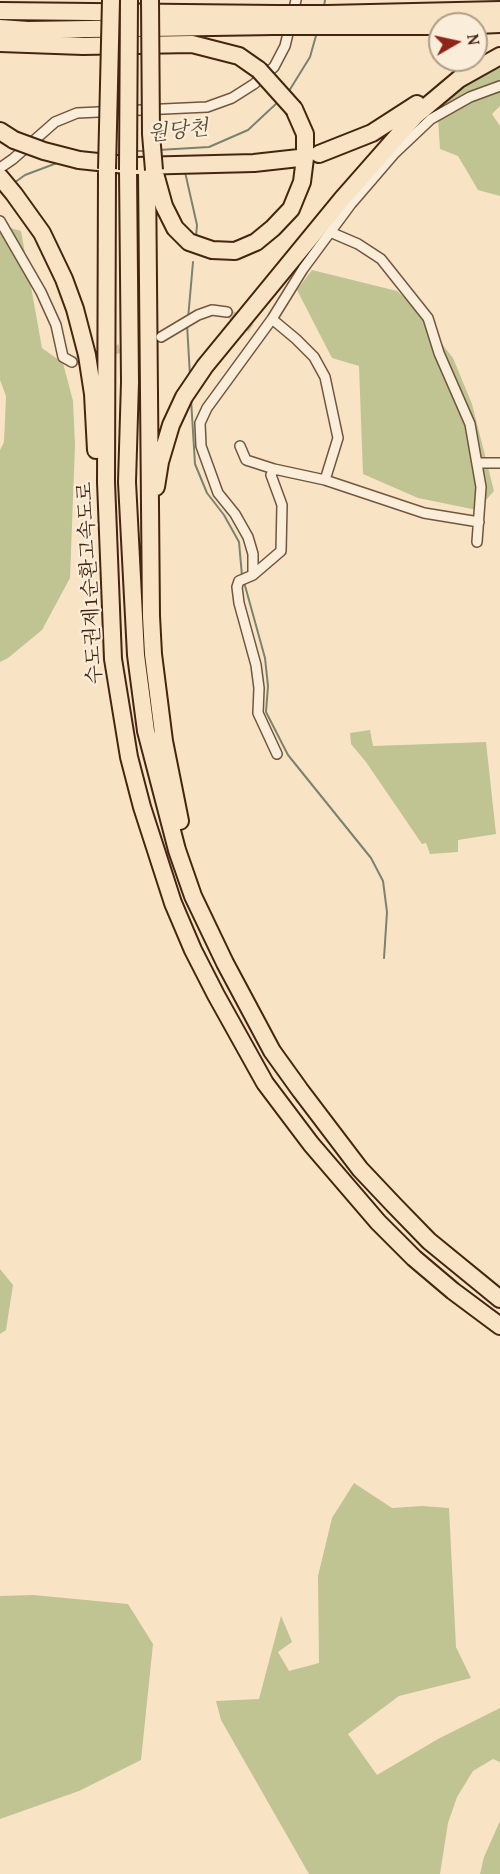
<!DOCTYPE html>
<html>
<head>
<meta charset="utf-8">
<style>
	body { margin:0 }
	#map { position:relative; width:500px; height:1874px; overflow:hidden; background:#f8e4c5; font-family:"Gentium Book Plus",serif }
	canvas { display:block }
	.north { position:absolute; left:428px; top:12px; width:60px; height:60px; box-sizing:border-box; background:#faedd9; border:2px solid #b19d89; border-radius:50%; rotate:81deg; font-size:16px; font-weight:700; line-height:24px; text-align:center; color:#442610 }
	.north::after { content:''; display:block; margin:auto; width:21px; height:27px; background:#8f2418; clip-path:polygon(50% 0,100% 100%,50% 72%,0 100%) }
</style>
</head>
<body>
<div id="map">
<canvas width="500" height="1874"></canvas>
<div class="north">N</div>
</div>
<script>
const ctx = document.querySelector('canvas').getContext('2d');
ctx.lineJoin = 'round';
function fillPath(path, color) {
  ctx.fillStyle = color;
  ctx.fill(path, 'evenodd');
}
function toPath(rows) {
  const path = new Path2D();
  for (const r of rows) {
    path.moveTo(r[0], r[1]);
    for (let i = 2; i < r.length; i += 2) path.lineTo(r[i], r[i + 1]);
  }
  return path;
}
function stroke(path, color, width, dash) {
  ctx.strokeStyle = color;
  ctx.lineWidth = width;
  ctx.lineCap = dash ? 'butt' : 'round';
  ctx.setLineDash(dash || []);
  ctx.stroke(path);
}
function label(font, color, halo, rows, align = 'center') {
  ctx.font = font + ' "Gentium Book Plus","Noto Serif KR",serif';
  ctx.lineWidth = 4.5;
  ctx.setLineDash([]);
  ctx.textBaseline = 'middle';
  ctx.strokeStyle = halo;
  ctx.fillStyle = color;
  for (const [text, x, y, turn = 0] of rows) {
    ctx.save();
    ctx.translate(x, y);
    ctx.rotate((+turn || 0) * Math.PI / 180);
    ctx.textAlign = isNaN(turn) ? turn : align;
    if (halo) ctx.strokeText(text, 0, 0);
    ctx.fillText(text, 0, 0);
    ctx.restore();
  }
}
fillPath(toPath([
	[500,56,500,106,492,114,500,126,500,196,478,190,458,156,440,149,438,119,442,97],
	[0,225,21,231,42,348,63,363,73,401,75,445,70,578,42,630,8,658,0,662,0,450,4,442,6,396,0,380],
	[312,270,397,291,410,303,453,358,472,404,494,491,477,510,418,498,363,474,359,366,332,358,297,290],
	[370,730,373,746,486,742,496,834,458,840,458,852,430,854,426,843,422,844,366,762,351,744,350,733],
	[0,1269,13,1285,6,1330,0,1334],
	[354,1483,392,1508,422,1506,449,1508,456,1647,471,1678,399,1696,348,1734,377,1775,438,1739,500,1708,500,1762,493,1759,473,1771,457,1797,448,1823,440,1874,309,1874,221,1720,216,1701,259,1699,281,1616,292,1642,278,1652,289,1671,319,1663,318,1576,332,1518],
	[33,1595,128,1604,153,1644,141,1760,79,1791,0,1819,0,1596],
	[500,1821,500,1874,480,1874,484,1857]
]), '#c0c392');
stroke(toPath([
	[324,6,325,0],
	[289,91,310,57,317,32],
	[158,150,209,147,248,130,278,102],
	[134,151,146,151],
	[185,172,197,225,196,237],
	[14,183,25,175,57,163],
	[188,319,193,262],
	[187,324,190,376],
	[191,399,195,464,207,493,224,515,239,542,242,576],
	[244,582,265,658,268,686,266,712,288,755,371,858,383,881,387,912,384,958]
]), '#7b826f', 2);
stroke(toPath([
	[227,312,251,328],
	[72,362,150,340]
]), '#d4bea1', 9, [9, 4.5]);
const minor = toPath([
	[0,168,13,159,55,122,77,113,207,107,232,98,254,84,274,67,285,46,296,0],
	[0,221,41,292,56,325,63,357,72,362],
	[330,232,358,244,381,259,428,318,439,353,470,424,481,487,477,542],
	[272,319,296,339,314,357,325,377,338,438,325,480],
	[161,337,198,315,212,310,227,312],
	[240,446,246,460,274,469,325,480,424,513,479,522],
	[477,463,500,463],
	[274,469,271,475,282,505,281,551,253,575,239,581,237,587,239,603,256,665,259,688,258,713,277,754],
	[253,575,253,554,248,537,235,514,218,493,201,446,200,423,207,408,272,319,303,269,351,204,394,154,431,119,470,97,500,86]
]);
const motorway = toPath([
	[0,11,277,14],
	[327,14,500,10],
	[476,25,500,24],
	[324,26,440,26],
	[0,28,28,30,274,26],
	[0,43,83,46,192,44,239,56,259,70],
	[0,131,14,140],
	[319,154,372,133,417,104],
	[79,160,136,166,254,163,299,158],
	[107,169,106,482,113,659,129,757,142,807,173,903,193,950,216,995,265,1083,311,1144,378,1222,414,1258,453,1291,500,1326],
	[128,170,130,382,127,482,136,655,146,731,177,850,193,896,225,963,272,1051,300,1090,360,1169,394,1205,429,1241,500,1299],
	[147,170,151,616,153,654,164,741,180,821],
	[154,170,164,206,175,228,189,242,212,250,235,251,256,242,273,228,291,209,302,182,305,158,305,134,294,109],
	[0,177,14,194,42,233,64,279,75,309,87,355,93,394,96,450],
	[156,487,160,462,171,425,184,397,205,366,342,199,415,116,459,79,500,56]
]);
stroke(minor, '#71563d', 12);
stroke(motorway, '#442610', 20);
stroke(minor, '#faedd9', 9);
stroke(motorway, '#f8e4c5', 16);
const motorwayBridge = toPath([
	[150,0,151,134,154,170],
	[277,14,327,14],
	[274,26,324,26],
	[259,70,294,109],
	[14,140,44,151,79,160],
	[107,169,111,0],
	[128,170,129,0]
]);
stroke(motorwayBridge, '#442610', 20, []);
stroke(motorwayBridge, '#f8e4c5', 16);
label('20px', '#442610', '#faedd9', [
	["수도권제1순환고속도로",91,583,-93]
]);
label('italic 21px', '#5b4c38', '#faedd9', [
	["원당천",178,132,-6]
]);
</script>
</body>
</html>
